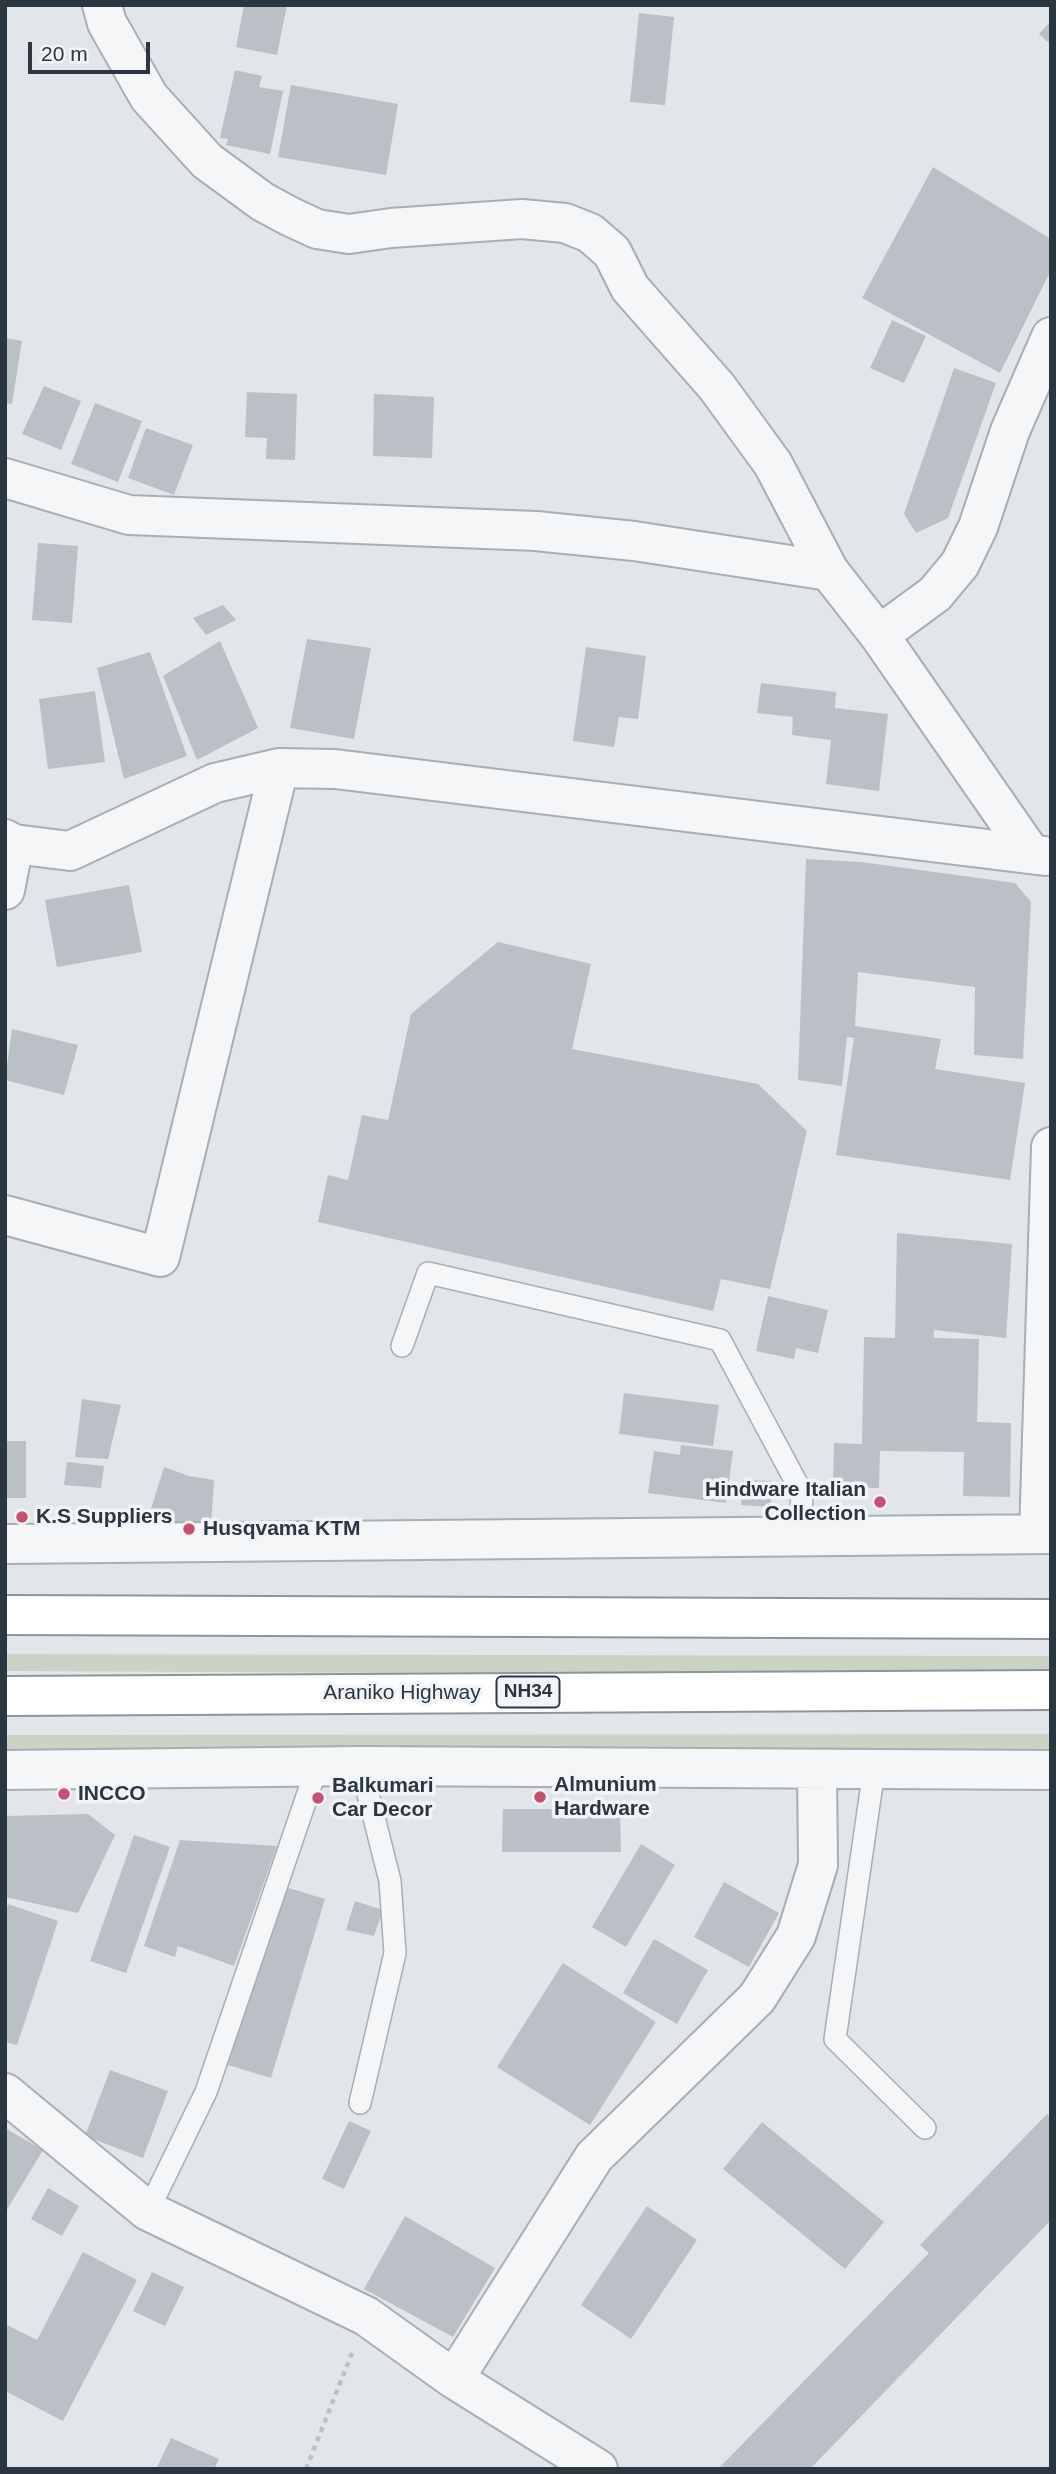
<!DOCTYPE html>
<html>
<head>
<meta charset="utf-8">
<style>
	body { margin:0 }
	#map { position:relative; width:1056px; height:2474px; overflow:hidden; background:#e2e6ea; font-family:Helvetica,sans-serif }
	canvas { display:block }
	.frame { position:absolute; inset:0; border:7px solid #2b3641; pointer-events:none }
	.scale { position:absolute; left:28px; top:42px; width:122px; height:32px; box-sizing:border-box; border:4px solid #2b3641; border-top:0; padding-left:9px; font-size:21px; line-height:24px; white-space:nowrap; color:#2b3641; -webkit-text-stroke:5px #f2f5f7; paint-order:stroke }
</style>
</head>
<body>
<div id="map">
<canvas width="1056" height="2474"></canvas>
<div class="frame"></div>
<div class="scale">20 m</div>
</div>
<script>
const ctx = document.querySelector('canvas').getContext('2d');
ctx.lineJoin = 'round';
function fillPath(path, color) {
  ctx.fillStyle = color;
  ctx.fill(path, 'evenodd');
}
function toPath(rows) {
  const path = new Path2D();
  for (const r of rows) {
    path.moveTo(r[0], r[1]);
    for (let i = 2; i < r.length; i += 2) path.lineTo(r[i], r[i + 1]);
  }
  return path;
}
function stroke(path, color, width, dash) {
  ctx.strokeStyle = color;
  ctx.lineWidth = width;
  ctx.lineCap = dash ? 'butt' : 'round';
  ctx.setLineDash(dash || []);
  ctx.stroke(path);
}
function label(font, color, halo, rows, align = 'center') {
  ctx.font = font + ' Helvetica,sans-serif';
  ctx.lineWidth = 7;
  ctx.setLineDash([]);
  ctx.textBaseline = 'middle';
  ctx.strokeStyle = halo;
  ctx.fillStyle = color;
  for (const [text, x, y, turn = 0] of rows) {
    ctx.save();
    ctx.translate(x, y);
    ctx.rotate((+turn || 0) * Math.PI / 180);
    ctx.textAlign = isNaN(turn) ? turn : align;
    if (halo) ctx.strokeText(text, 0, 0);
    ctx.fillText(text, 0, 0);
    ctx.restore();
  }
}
fillPath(toPath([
	[5,1654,1051,1656,1051,1676,5,1671],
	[1051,1734,1051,1750,5,1751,5,1735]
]), '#cad3c4');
fillPath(toPath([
	[244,5,287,5,277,55,236,47],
	[639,13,674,17,665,105,630,102],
	[1051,21,1051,45,1039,34],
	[235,70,262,76,259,87,283,91,270,154,226,145,228,139,220,138],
	[291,85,398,104,386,175,278,157],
	[933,167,1051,239,1051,270,1000,373,862,298],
	[892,320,926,336,904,383,870,368],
	[5,338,22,341,12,404,5,403],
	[954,368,996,383,948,518,916,533,904,514],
	[44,386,81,401,61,450,22,434],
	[247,392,297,394,295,460,266,459,267,438,245,437],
	[374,394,434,397,432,458,373,456],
	[95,403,142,421,118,482,71,464],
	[146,428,193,445,174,495,128,478],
	[38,543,78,546,72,623,32,620],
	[223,605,236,620,206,635,193,618],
	[307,639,371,648,354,739,290,728],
	[220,641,258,728,197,760,163,676],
	[586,647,646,656,638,719,619,717,614,747,573,741],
	[150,652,187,756,124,779,97,668],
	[761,683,836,692,835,708,888,714,879,791,826,784,831,740,792,735,793,717,757,713],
	[95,691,105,762,48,769,39,699],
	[806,859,861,862,1015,883,1031,902,1023,1059,974,1055,975,987,858,972,855,1026,941,1039,935,1069,1025,1083,1010,1180,836,1155,854,1038,847,1037,842,1086,798,1080],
	[129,885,142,952,57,967,45,900],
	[498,942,591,964,572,1049,758,1084,807,1131,770,1289,721,1279,713,1311,318,1222,328,1175,348,1180,362,1115,388,1120,411,1014],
	[12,1029,78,1045,64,1095,5,1080],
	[897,1233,1012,1244,1006,1338,934,1330,934,1338,979,1339,977,1422,1011,1423,1010,1497,963,1496,964,1452,880,1451,879,1488,833,1487,834,1443,862,1444,864,1337,895,1338],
	[768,1296,828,1310,818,1353,796,1348,794,1359,756,1351],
	[624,1393,719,1405,713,1446,619,1434],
	[82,1399,121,1405,108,1459,75,1457],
	[5,1441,26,1441,26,1498,5,1498],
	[681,1445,733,1451,726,1503,648,1493,654,1451,680,1455],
	[67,1462,104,1466,101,1488,64,1485],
	[164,1467,189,1476,214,1480,211,1526,146,1525],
	[743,1480,772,1481,771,1507,741,1505],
	[503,1809,620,1809,621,1852,502,1852],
	[88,1814,115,1835,78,1913,5,1897,5,1816],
	[134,1835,170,1847,126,1973,90,1961],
	[180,1840,277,1846,234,1966,178,1946,175,1957,144,1946],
	[641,1844,675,1865,626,1947,592,1927],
	[724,1882,779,1913,749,1967,694,1937],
	[282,1886,325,1899,271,2078,228,2065],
	[355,1901,383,1910,374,1936,346,1930],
	[8,1904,58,1921,17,2045,5,2042,5,1914],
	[654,1939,708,1970,677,2024,623,1993],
	[563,1963,656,2022,590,2125,497,2067],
	[110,2070,168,2091,143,2158,85,2136],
	[1047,2114,1051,2117,1051,2220,810,2469,718,2469,929,2253,920,2245],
	[349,2121,371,2131,344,2189,322,2179],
	[762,2122,884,2222,845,2269,723,2169],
	[5,2128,43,2150,5,2213],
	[48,2188,79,2206,62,2236,31,2219],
	[647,2206,697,2240,631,2339,581,2305],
	[405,2216,495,2268,453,2337,364,2289],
	[83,2252,137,2280,63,2421,5,2391,5,2324,37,2340],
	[152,2272,184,2287,165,2326,133,2311],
	[171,2438,219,2459,214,2469,156,2469]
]), '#bac0c6');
const lane = toPath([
	[402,1346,428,1273,720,1340,802,1493,800,1536],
	[874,1770,835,2039,925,2128],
	[360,2103,395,1953,390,1881,361,1766],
	[148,2211,206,2092,317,1767]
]);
const street = toPath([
	[102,5,107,23,149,97,207,161,263,202,291,217,317,229,349,234,391,228,522,219,565,223,590,233,612,252,630,288,717,387,773,464,829,571,879,635,1031,854],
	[5,478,129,515,536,531,634,541,829,571],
	[879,635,935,594,960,564,978,527,1010,431,1051,337],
	[5,839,14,844,70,851,215,783,279,768,335,769,1045,856],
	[5,890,14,844],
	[5,1215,160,1257,279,768],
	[1039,1534,1051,1147],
	[5,1544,1051,1534],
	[5,1770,361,1766,1051,1770],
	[5,2093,148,2211,366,2316,454,2379,598,2469],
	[454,2379,594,2157,757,1998,796,1936,818,1865,817,1769]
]);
const highway = toPath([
	[5,1615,1051,1619],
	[5,1696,1051,1690]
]);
stroke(lane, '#a7aeb4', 24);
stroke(street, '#a7aeb4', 42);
stroke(highway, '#8a95a0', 42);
stroke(toPath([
	[306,2469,352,2353]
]), '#bcc0c5', 4.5, [5, 5]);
stroke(lane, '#f5f6f8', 21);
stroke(street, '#f5f6f8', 38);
stroke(highway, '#fff', 38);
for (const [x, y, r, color] of [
	[880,1502,7,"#c74f70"],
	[22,1517,7,"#c74f70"],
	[189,1529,7,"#c74f70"],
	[64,1794,7,"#c74f70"],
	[540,1797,7,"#c74f70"],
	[318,1798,7,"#c74f70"]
]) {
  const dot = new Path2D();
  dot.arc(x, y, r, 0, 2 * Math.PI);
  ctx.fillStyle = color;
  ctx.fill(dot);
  stroke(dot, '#f2f5f7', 2.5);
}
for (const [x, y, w] of [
	[528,1692,63]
]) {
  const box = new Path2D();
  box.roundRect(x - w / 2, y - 15.5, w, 31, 5);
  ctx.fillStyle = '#f2f5f7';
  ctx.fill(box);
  stroke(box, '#2b3641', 2);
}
label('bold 19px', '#2b3641', null, [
	["NH34",528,1692]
]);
label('bold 21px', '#2b3641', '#f2f5f7', [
	["Hindware Italian",866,1490,"right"],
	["Collection",866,1514,"right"],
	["K.S Suppliers",36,1517],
	["Husqvama KTM",203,1529],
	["Almunium",554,1785],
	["Hardware",554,1809],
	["Balkumari",332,1786],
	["Car Decor",332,1810],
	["INCCO",78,1794]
], 'left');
label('21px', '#2b3641', '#f2f5f7', [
	["Araniko Highway",402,1693]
]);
</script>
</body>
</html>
